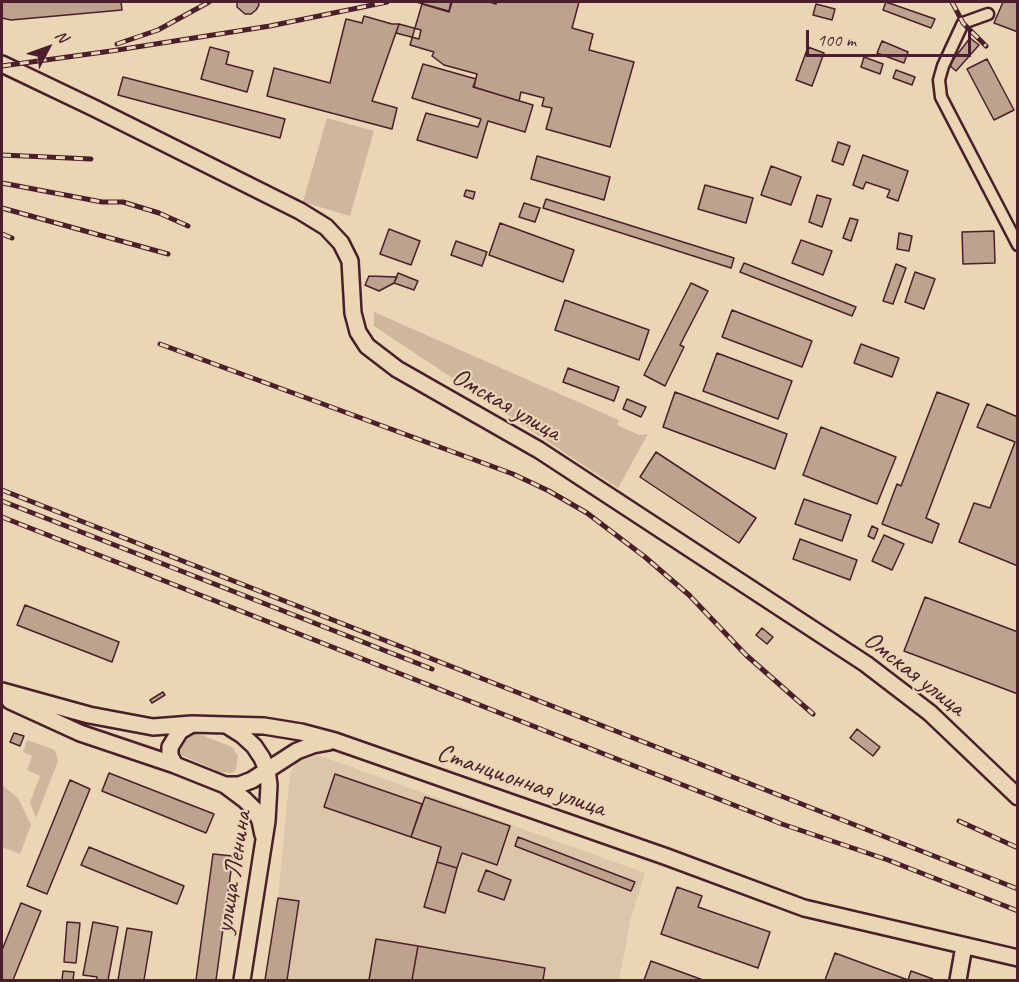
<!DOCTYPE html>
<html>
<head>
<meta charset="utf-8">
<style>
	body { margin:0 }
	#map { position:relative; width:1019px; height:982px; overflow:hidden; background:#ead5b4; font-family:Caveat,sans-serif }
	canvas { display:block }
	.frame { position:absolute; inset:0; border:3px solid #4a1f2b; pointer-events:none }
	.north { position:absolute; left:18px; top:18px; width:60px; height:60px; -webkit-text-stroke:4px #ead5b4; paint-order:stroke; rotate:49deg; font-size:16px; font-weight:700; line-height:24px; text-align:center; color:#4a1f2b }
	.north::after { content:''; display:block; margin:auto; width:21px; height:27px; background:#4a1f2b; clip-path:polygon(50% 0,100% 100%,50% 72%,0 100%) }
	.scale { position:absolute; left:806px; top:30px; width:165px; height:27px; box-sizing:border-box; border:3px solid #4a1f2b; border-top:0; padding-left:8px; font-size:18px; line-height:21px; white-space:nowrap; color:#4a1f2b; -webkit-text-stroke:4px #ead5b4; paint-order:stroke }
</style>
</head>
<body>
<div id="map">
<canvas width="1019" height="982"></canvas>
<div class="frame"></div>
<div class="north">N</div>
<div class="scale">100 m</div>
</div>
<script>
const ctx = document.querySelector('canvas').getContext('2d');
ctx.lineJoin = 'round';
function fillPath(path, color) {
  ctx.fillStyle = color;
  ctx.fill(path, 'evenodd');
}
function toPath(rows) {
  const path = new Path2D();
  for (const r of rows) {
    path.moveTo(r[0], r[1]);
    for (let i = 2; i < r.length; i += 2) path.lineTo(r[i], r[i + 1]);
  }
  return path;
}
function stroke(path, color, width, dash) {
  ctx.strokeStyle = color;
  ctx.lineWidth = width;
  ctx.lineCap = dash ? 'butt' : 'round';
  ctx.setLineDash(dash || []);
  ctx.stroke(path);
}
function label(font, color, halo, rows, align = 'center') {
  ctx.font = font + ' Caveat,sans-serif';
  ctx.lineWidth = 4.5;
  ctx.setLineDash([]);
  ctx.textBaseline = 'middle';
  ctx.strokeStyle = halo;
  ctx.fillStyle = color;
  for (const [text, x, y, turn = 0] of rows) {
    ctx.save();
    ctx.translate(x, y);
    ctx.rotate((+turn || 0) * Math.PI / 180);
    ctx.textAlign = isNaN(turn) ? turn : align;
    if (halo) ctx.strokeText(text, 0, 0);
    ctx.fillText(text, 0, 0);
    ctx.restore();
  }
}
fillPath(toPath([
	[318,755,645,873,631,918,619,980,265,980,278,898,290,773,300,757]
]), '#dcc6a9');
fillPath(toPath([
	[327,118,374,131,350,216,303,202],
	[374,312,619,420,617,425,639,435,648,434,618,488,374,326],
	[191,731,232,747,238,755,236,770,232,773,220,772,181,755,176,748,179,737],
	[27,740,55,750,58,761,36,818,30,802,40,776,27,770,32,756,23,752],
	[2,785,18,798,31,825,20,854,2,847]
]), '#cfb79e');
const building = toPath([
	[2,2,121,2,122,10,11,20,2,18,2,2],
	[237,2,258,2,259,5,256,10,251,14,245,14,237,7,237,2],
	[416,2,451,2,449,11,416,2],
	[452,2,489,2,496,4,497,2,579,2,572,28,593,34,589,50,634,62,610,147,546,129,552,108,542,106,544,98,521,92,519,101,474,87,477,74,444,65,432,56,434,52,410,45,422,4,449,12,452,2],
	[886,2,935,19,931,28,883,10,886,2],
	[1003,2,1018,2,1018,32,994,23,1003,2],
	[816,4,835,9,832,20,813,15,816,4],
	[364,16,392,24,399,24,372,101,397,108,392,129,267,96,274,68,330,83,346,19,362,23,364,16],
	[399,24,421,30,419,39,396,33,399,24],
	[970,38,979,45,956,71,949,65,970,38],
	[882,41,908,52,904,63,877,53,882,41],
	[210,47,229,52,226,64,253,71,247,92,201,79,210,47],
	[808,47,824,53,812,86,796,80,808,47],
	[864,57,883,64,880,74,861,67,864,57],
	[987,59,1014,110,994,120,967,69,987,59],
	[423,64,476,79,473,87,533,105,525,132,488,121,477,158,417,140,426,113,478,127,481,119,412,98,423,64],
	[896,70,915,77,912,85,893,78,896,70],
	[123,77,285,119,280,138,118,95,123,77],
	[838,142,850,146,843,165,832,161,838,142],
	[863,155,908,171,898,201,887,197,890,190,866,182,863,189,853,185,863,155],
	[537,156,610,177,604,200,531,179,537,156],
	[771,166,801,177,791,205,761,195,771,166],
	[705,185,753,198,746,223,698,209,705,185],
	[466,190,475,192,473,199,464,196,466,190],
	[817,195,831,199,822,227,809,222,817,195],
	[546,199,734,258,731,268,543,208,546,199],
	[524,203,540,208,535,222,519,217,524,203],
	[850,218,858,220,851,241,843,238,850,218],
	[500,223,574,250,563,282,489,255,500,223],
	[389,229,420,241,411,265,380,254,389,229],
	[994,231,995,263,963,264,962,232,994,231],
	[899,233,912,236,909,251,897,249,899,233],
	[801,240,832,251,823,275,792,263,801,240],
	[456,241,487,252,482,266,451,255,456,241],
	[744,263,856,307,852,316,740,272,744,263],
	[896,264,906,268,893,304,883,301,896,264],
	[915,272,935,279,924,309,905,302,915,272],
	[398,273,418,281,414,290,394,283,398,273],
	[369,276,397,277,394,283,379,291,365,285,369,276],
	[691,283,708,291,680,345,684,347,665,386,644,375,691,283],
	[565,300,649,330,639,360,555,330,565,300],
	[732,310,812,341,802,367,722,337,732,310],
	[861,344,899,358,892,377,854,363,861,344],
	[717,353,792,381,778,419,703,391,717,353],
	[568,368,619,387,614,401,563,382,568,368],
	[675,392,787,434,775,469,663,427,675,392],
	[937,392,969,404,926,518,939,524,932,543,882,524,897,484,901,486,937,392],
	[627,399,646,407,641,417,623,409,627,399],
	[987,404,1018,417,1018,566,959,542,974,503,990,508,1015,442,977,427,987,404],
	[821,427,896,457,877,504,803,475,821,427],
	[656,452,756,518,739,543,640,477,656,452],
	[804,499,851,515,842,541,795,524,804,499],
	[872,526,878,529,874,539,868,536,872,526],
	[884,535,904,544,892,570,872,561,884,535],
	[800,539,857,560,850,580,793,559,800,539],
	[925,597,1018,632,1018,694,904,651,925,597],
	[25,605,119,642,112,662,17,625,25,605],
	[762,628,773,637,767,644,756,635,762,628],
	[163,692,165,695,152,703,150,700,163,692],
	[857,729,880,747,873,756,850,738,857,729],
	[14,733,24,736,20,746,10,742,14,733],
	[109,773,214,814,206,833,102,791,109,773],
	[335,774,422,804,411,837,324,807,335,774],
	[70,780,90,789,47,894,27,886,70,780],
	[425,797,510,826,497,865,462,853,457,868,437,862,441,847,411,837,425,797],
	[518,837,635,882,631,891,515,846,518,837],
	[89,847,184,886,177,904,81,865,89,847],
	[213,854,233,856,216,980,196,980,213,854],
	[437,862,457,868,445,913,424,907,437,862],
	[486,870,511,880,504,900,478,891,486,870],
	[677,887,702,896,698,907,770,932,758,968,661,934,677,887],
	[278,898,299,901,287,980,265,980,278,898],
	[21,903,41,911,13,980,2,980,2,950,21,903],
	[67,922,80,923,76,963,64,962,67,922],
	[93,922,118,927,108,980,97,980,97,977,83,975,93,922],
	[127,928,152,932,144,980,118,980,127,928],
	[376,939,418,946,412,980,369,980,376,939],
	[418,946,545,968,543,980,412,980,418,946],
	[835,953,908,980,911,971,933,979,933,980,825,980,835,953],
	[651,961,703,980,644,980,651,961],
	[63,971,74,972,73,980,62,980,63,971]
]);
fillPath(building, '#bda38e');
stroke(building, '#4a1f2b', 1.5);
const street = toPath([
	[988,14,963,23,943,66,939,80,941,97,1018,245]
]);
const secondary = toPath([
	[2,64,94,108,300,211,326,227,341,243,350,261,353,313,358,332,367,346,397,369,539,450,866,664,930,713,1018,797],
	[2,691,89,715,153,727,192,724,226,725,264,726,301,732,335,741,667,857,804,908,1018,958],
	[10,701,80,733,175,765,225,785,245,800,255,810,260,821,263,835],
	[226,725,242,735,254,746,262,758,267,770,269,785,267,821,242,980],
	[175,765,170,756,170,747,180,731,192,724],
	[225,785,239,785,252,780,297,751,313,745,329,742],
	[958,980,964,946]
]);
stroke(street, '#4a1f2b', 15);
stroke(secondary, '#4a1f2b', 20);
stroke(street, '#ead5b4', 10);
stroke(secondary, '#ead5b4', 15);
const rail = toPath([
	[952,2,963,23,986,46],
	[117,44,158,30,209,2],
	[2,66,111,51,270,26,387,2],
	[2,155,91,159],
	[2,183,102,202,123,202,159,213,188,226],
	[2,208,168,254],
	[2,234,12,238],
	[160,344,513,474,549,491,587,513,645,557,689,595,746,655,813,714],
	[2,490,1018,889],
	[2,501,432,669],
	[2,517,782,824,888,860,1018,911],
	[959,821,1018,848]
]);
stroke(rail, '#4a1f2b', 5);
stroke(rail, '#ead5b4', 3, [9]);
label('26px', '#4a1f2b', '#ead5b4', [
	["Омская улица",506,405,30],
	["Омская улица",914,674,38],
	["Станционная улица",521,781,19],
	["улица Ленина",234,872,-81]
]);
</script>
</body>
</html>
